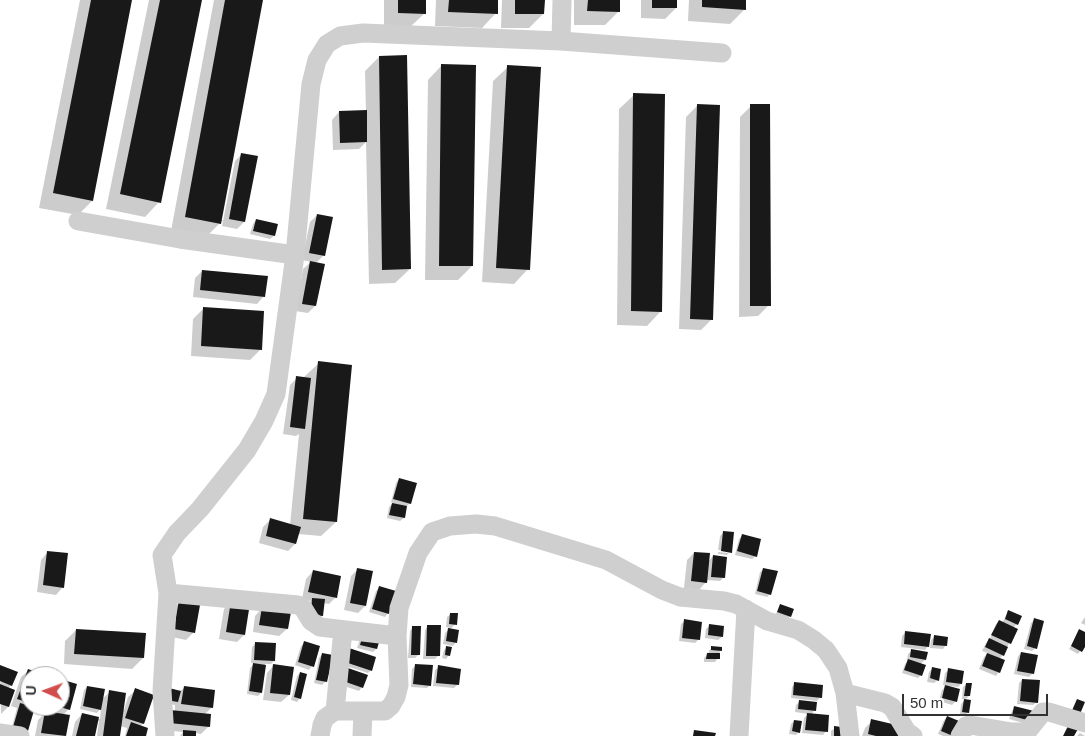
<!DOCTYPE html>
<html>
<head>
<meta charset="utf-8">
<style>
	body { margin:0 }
	#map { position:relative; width:1085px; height:736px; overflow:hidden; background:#fff; font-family:Helvetica,sans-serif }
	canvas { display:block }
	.north { position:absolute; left:20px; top:666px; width:50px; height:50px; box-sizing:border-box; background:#fff; border:1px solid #adadad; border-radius:50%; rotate:272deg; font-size:14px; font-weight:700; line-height:20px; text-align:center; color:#323232 }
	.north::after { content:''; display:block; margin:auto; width:18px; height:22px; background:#d14e4c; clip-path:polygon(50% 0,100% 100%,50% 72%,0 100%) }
	.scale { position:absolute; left:902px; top:694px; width:146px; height:22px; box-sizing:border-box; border:2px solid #323232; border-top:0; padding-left:6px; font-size:15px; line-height:18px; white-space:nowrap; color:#323232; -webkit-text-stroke:4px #fff; paint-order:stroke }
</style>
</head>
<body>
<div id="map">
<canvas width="1085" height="736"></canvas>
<div class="north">U</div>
<div class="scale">50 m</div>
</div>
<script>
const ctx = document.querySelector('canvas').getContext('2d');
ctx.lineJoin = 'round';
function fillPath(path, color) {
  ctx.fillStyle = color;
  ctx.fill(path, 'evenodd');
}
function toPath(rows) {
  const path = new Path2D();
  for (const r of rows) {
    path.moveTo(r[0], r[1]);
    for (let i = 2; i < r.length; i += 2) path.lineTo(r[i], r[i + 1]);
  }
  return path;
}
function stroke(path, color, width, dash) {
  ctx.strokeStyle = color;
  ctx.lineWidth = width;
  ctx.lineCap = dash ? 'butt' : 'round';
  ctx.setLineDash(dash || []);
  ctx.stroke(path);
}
fillPath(toPath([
	[80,0,131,0,92,201,78,215,39,208],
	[149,0,201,0,159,202,145,217,106,209],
	[214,0,262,0,221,220,223,220,206,237,171,231],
	[384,0,425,0,425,13,410,27,384,27],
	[436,0,497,0,496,13,482,28,435,26],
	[502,0,543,0,543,14,529,28,501,28],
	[574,0,619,0,619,11,605,25,574,25],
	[641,0,676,0,676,8,665,19,641,18],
	[689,0,745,0,744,10,730,24,688,21],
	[379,57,410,269,395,283,369,284,366,142,359,149,333,150,332,120,339,112,366,112,365,71],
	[442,65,472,266,458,280,425,280,428,80],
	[508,67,528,269,514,284,482,282,493,81],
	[634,95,661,311,647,326,617,325,619,109],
	[697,106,712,319,701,330,679,329,686,117],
	[751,106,769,305,758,316,739,317,740,117],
	[242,154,244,222,237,229,222,226,235,161],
	[317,215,324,255,316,263,315,306,308,313,295,311,303,269,311,262,302,260,310,222],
	[256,220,274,236,270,239,250,234,253,224],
	[202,271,264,296,257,304,193,297,195,278],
	[204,308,261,349,250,360,191,356,193,319],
	[319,363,336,522,321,536,298,534,295,544,288,551,259,543,263,527,270,520,290,525,299,434,296,436,283,434,290,385,297,378,304,377],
	[399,479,410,503,406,507,404,518,400,521,387,518,389,507,393,503,391,502,396,483],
	[724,532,730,552,729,553,729,551,718,550,720,536],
	[742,536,756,556,752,559,735,555,739,539],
	[48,552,63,587,56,595,37,592,41,560],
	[718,552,729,553,727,555,718,554],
	[694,553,708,562,713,556,724,577,720,581,706,580,706,582,699,590,684,588,687,560],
	[358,569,365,606,358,613,344,610,351,576],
	[764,569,770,594,767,597,755,594,760,572],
	[313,571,336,597,329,604,323,603,322,615,319,619,309,603,311,601,302,599,306,579],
	[379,588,388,613,385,617,369,612,376,591],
	[180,602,194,632,186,640,167,636,172,609],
	[231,602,244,635,237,642,219,639,224,609],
	[781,606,790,616,787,620,775,615],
	[262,608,287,629,279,636,253,632,255,616],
	[1008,612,1017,624,1013,628,1016,630,1003,655,999,659,999,672,996,676,979,669,984,657,988,653,982,651,986,643,990,639,996,624,999,621,1002,623],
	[451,614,455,624,450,630,456,642,453,646,443,644,445,633,450,628,446,627,447,617],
	[1085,617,1085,625,1081,623],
	[1035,619,1036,648,1032,651,1024,649,1031,623],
	[685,621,698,640,695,643,679,641,681,624],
	[428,626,438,656,435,659,423,659,425,630],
	[709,626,722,637,718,640,705,638,706,629],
	[413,627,418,655,415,658,408,658,410,631],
	[76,630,143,658,132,669,64,664,65,641],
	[1080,631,1085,633,1085,644,1078,654,1069,649],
	[906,632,928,646,925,650,901,647,902,636],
	[934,637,946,645,943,649,930,648,931,640],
	[360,639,378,640,376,649,373,652,357,648],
	[256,643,274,661,271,664,265,664,261,693,258,696,247,694,250,668,255,663,251,663,252,647],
	[304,643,312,666,309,670,295,665,301,646],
	[447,647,449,655,446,659,442,658,444,650],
	[712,647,721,650,719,653,718,658,715,662,704,662,704,658,708,654,709,651],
	[912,651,925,660,920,664,921,675,918,678,902,673,905,664,908,660,907,660,908,654],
	[346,653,371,670,368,673,343,665],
	[1021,653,1033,673,1029,677,1014,674,1018,656],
	[322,654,326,681,322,685,314,683,319,658],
	[274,665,289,695,281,702,263,700,267,673],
	[416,665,430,685,427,688,411,687,412,669],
	[0,667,11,685,8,689,8,707,1,714],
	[439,667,457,685,454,688,433,686,435,670],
	[933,668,938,680,934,683,927,682,929,672],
	[29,670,30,706,32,706,11,730,17,708,11,706,21,677],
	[949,670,961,684,958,687,950,686,956,701,952,705,939,701,942,690,947,685,943,685,945,673],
	[300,673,300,698,297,702,291,700,297,676],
	[345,673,362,687,359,691,341,685],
	[1022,680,1037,702,1033,705,1017,704,1019,683],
	[60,681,69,709,62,716,68,716,65,736,35,736,38,720,46,712,43,712,45,706,60,706],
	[795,683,820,697,817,701,791,698,792,687],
	[967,684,969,696,966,699,962,699,963,687],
	[87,687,102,699,110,692,124,710,128,697,136,690,143,724,140,726,144,736,125,736,127,728,120,726,119,736,97,736,99,721,97,720,94,736,72,736,75,722,82,714,100,719,101,708,97,713,80,709,84,690],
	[184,688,212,707,205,714,208,727,201,734,195,733,195,736,180,736,183,732,162,730,175,711,175,705,164,703],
	[965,700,968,712,965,716,960,715,961,704],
	[799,702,814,711,811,715,826,731,823,735,802,733,804,718,808,714,795,712,796,705],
	[1015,707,1032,712,1027,724,1009,719,1012,711],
	[947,717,958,722,951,736,943,736,938,734,944,720],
	[794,721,799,732,796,735,789,734,791,724],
	[872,721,897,736,862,736,865,728],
	[835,728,840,736,831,736,831,731],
	[1080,733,1085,736,1077,736]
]), '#0003');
fillPath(toPath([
	[91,0,132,0,93,201,53,193],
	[160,0,202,0,161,203,120,194],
	[225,0,263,0,221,224,185,217],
	[398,0,426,0,426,14,398,13],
	[449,0,498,0,498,14,448,12],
	[515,0,545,0,544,14,515,14],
	[588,0,620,0,620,12,587,11],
	[652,0,677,0,677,8,652,8],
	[702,0,746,0,746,10,702,7],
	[407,55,411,269,382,270,379,56],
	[441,64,476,65,473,266,439,266],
	[507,65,541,67,530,270,496,268],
	[633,93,665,94,662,312,631,311],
	[697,104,720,105,713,320,690,319],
	[750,104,770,104,771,306,750,306],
	[367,110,367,142,340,143,339,111],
	[241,153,258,156,245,222,229,219],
	[317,214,333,217,325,256,309,253],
	[256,219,278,224,275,236,253,231],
	[310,261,325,264,316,306,302,304],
	[202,270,268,276,265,297,200,290],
	[203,307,264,311,262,350,201,346],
	[318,361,352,365,337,522,303,519],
	[296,376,311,378,305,429,290,427],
	[399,478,417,483,411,504,393,499],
	[392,503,407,506,405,518,389,515],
	[270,518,301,527,296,544,266,536],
	[723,531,734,532,732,553,721,551],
	[742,534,761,539,757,557,737,551],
	[47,551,68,553,64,588,43,585],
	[694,552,710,553,707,583,691,581],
	[713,555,727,557,725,578,711,577],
	[357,568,373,571,366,606,350,603],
	[763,568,778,571,771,595,757,591],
	[313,570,341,576,337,598,308,592],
	[379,586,396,591,389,614,372,609],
	[312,598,325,599,323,616,311,615],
	[179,600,200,605,195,633,174,629],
	[231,601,250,603,245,635,226,632],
	[780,604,794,609,791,617,777,612],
	[262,607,291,612,288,629,259,625],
	[1008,610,1022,616,1018,625,1005,619],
	[450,613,458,613,457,625,449,624],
	[1034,618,1044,621,1037,649,1027,646],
	[684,619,702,622,700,640,682,638],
	[999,620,1018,629,1011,644,991,635],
	[709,624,724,626,723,637,708,635],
	[427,625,441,625,440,656,426,656],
	[412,626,421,626,420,655,411,655],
	[448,628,459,630,457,643,446,641],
	[76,629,146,633,144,658,74,654],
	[1079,629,1085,632,1085,647,1082,652,1071,646],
	[905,631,931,634,929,647,904,644],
	[363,634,380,639,377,649,360,645],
	[934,635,948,637,947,646,933,645],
	[989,638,1008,647,1004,656,985,647],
	[304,641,320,646,314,667,298,662],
	[255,642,276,643,275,661,254,660],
	[446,646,452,647,450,656,445,655],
	[711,646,722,647,722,651,711,650],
	[349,648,376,657,372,671,345,662],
	[911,649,928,652,926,660,910,657],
	[1021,652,1038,655,1034,674,1017,671],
	[322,653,333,655,327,682,316,680],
	[707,653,720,653,720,659,706,659],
	[987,653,1005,660,1000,673,982,666],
	[908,659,926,665,922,676,904,670],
	[253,663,266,665,262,693,249,691],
	[273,664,294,667,290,695,270,693],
	[415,664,433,665,431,686,413,684],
	[0,665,18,672,12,686,0,681],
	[438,665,461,669,459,685,436,683],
	[932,667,941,669,939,681,930,678],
	[348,668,368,675,363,688,343,681],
	[948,668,964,671,962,684,946,682],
	[28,669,48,676,30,676,30,703,17,699],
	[300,672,307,674,301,699,294,697],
	[60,679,77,684,70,710,60,707],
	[1022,679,1040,680,1038,703,1020,701],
	[794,682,823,685,822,698,793,695],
	[966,683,972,683,970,696,964,696],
	[0,684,15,690,9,707,0,704],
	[945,685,960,689,957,702,942,698],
	[87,686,105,689,101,710,83,706],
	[184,686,215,690,213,708,181,704],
	[135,688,154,695,144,724,125,718],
	[169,688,181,691,178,702,166,700],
	[109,690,126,693,120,736,103,736],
	[964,699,971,700,969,713,962,712],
	[1077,699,1085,702,1078,719,1070,715],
	[799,700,817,702,816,711,798,709],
	[20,703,35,707,28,731,13,727],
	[1014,706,1034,711,1031,721,1012,716],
	[170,710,211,714,210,727,169,723],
	[45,711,70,715,66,736,41,733],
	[82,713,99,717,95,736,76,736],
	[807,713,829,715,828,732,805,730],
	[947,716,959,721,953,736,941,731],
	[871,719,901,726,898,736,876,736,868,734],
	[794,720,802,721,800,733,792,731],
	[131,722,148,728,146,736,126,736],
	[1069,724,1078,729,1074,736,1063,736],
	[834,726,842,727,842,736,834,736],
	[183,730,196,731,196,736,183,736],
	[694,730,716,733,715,736,693,736]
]), '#191919');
stroke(toPath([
	[561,41,562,0],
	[78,221,180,239,295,255],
	[168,593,298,605,303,608,311,621,320,627,397,636],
	[845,693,885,703,892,707,907,732,913,736],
	[335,711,343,630],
	[0,733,20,736],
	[165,736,162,691,168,593,162,555,177,533,200,509,247,450,264,421,276,394,295,255,311,84,317,60,327,44,340,36,363,33,561,41,722,53],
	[320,736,322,725,325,718,335,711,385,711,391,706,396,697,399,685,397,636,399,608,418,553,432,532,450,526,476,524,495,526,606,560,662,590,680,597,724,601,736,604,767,621,798,630,814,640,826,650,838,668,845,693,850,736],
	[362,736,363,712],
	[739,736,746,609],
	[960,736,966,726,970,725,1012,732,1027,732,1043,712,1049,712,1085,723]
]), '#cfcfcf', 19);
</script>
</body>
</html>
